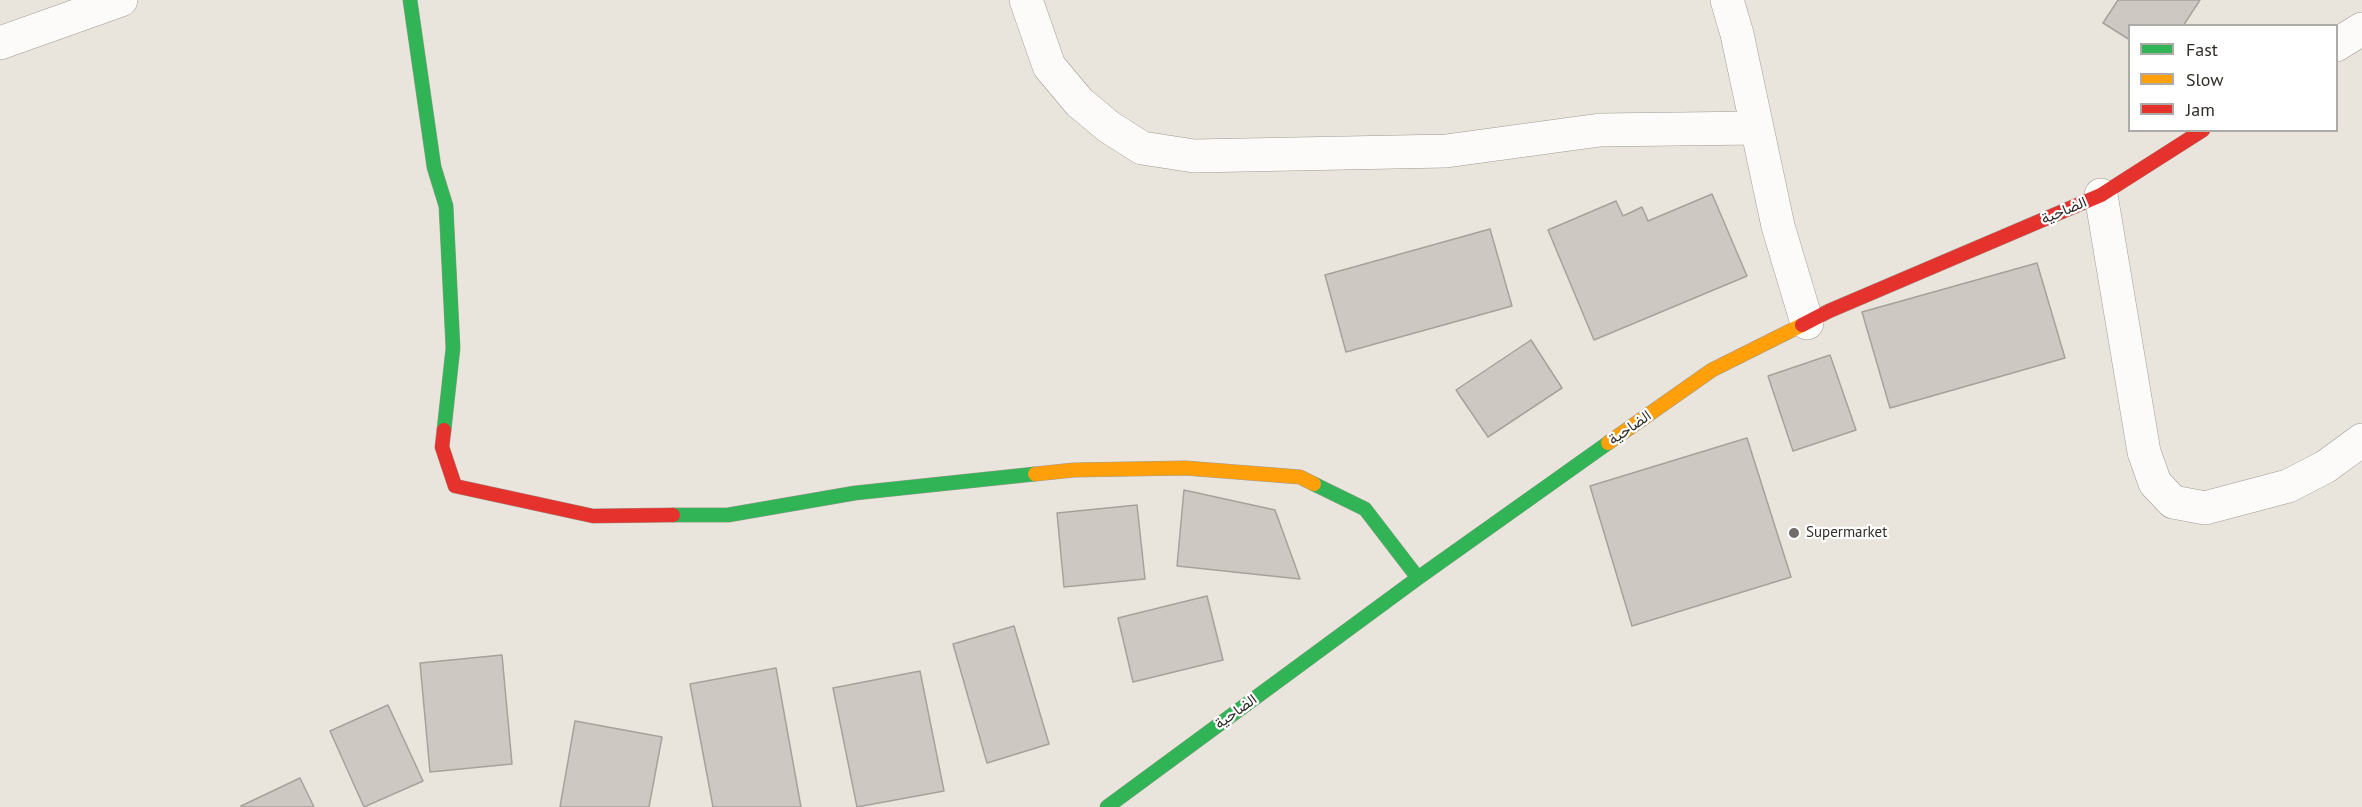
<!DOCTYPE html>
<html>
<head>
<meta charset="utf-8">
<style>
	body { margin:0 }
	#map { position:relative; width:2362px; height:807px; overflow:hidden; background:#eae5dc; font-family:"PT Sans",sans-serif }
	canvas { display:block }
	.legend { position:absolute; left:2128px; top:24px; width:210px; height:108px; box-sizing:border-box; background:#fff; border:2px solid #acaba8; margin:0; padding:8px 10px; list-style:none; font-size:18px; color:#302c26 }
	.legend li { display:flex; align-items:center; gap:12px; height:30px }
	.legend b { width:30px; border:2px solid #acaba8 }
</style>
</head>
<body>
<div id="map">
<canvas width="2362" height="807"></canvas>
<ul class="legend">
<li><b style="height:8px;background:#30b455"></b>Fast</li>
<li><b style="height:8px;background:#ff9f0a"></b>Slow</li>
<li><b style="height:8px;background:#e5322d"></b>Jam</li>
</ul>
</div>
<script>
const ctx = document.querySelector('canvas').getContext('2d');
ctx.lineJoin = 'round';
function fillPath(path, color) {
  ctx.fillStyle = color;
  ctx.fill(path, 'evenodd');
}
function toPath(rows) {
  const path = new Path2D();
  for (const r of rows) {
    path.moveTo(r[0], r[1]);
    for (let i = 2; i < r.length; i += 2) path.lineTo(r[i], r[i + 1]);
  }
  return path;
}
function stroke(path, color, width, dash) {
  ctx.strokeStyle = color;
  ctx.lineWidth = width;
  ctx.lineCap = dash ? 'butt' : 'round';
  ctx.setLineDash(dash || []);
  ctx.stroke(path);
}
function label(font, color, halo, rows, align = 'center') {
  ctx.font = font + ' "PT Sans",Vazirmatn,sans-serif';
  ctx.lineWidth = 4.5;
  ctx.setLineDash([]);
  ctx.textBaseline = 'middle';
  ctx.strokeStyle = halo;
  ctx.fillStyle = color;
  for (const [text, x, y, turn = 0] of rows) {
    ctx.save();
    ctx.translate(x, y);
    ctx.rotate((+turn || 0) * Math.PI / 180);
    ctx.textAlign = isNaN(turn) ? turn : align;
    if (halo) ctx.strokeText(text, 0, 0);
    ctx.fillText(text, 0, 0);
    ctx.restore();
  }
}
const building = toPath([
	[2118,0,2200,0,2183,26,2130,26,2130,40,2103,23,2118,0],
	[1712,194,1747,276,1594,340,1548,230,1616,201,1623,216,1642,207,1648,221,1712,194],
	[1490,229,1512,306,1346,352,1325,275,1490,229],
	[2037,263,2065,358,1890,408,1862,312,2037,263],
	[1531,340,1562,388,1488,437,1456,390,1531,340],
	[1830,355,1856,430,1793,451,1768,376,1830,355],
	[1747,438,1791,577,1632,626,1590,486,1747,438],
	[1184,490,1275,510,1300,579,1177,566,1184,490],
	[1137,505,1145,579,1064,587,1057,513,1137,505],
	[1207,596,1223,660,1133,682,1118,618,1207,596],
	[1014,626,1049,744,987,763,953,644,1014,626],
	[502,655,512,764,430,772,420,663,502,655],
	[776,668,801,807,713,807,690,684,776,668],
	[920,671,944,791,857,807,833,688,920,671],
	[388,705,423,781,364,807,330,731,388,705],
	[575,721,662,737,649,807,560,807,575,721],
	[300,778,314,807,241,807,241,806,300,778]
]);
fillPath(building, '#cdc9c2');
stroke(building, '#a6a29b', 1.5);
const street = toPath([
	[1026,0,1049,66,1079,102,1109,127,1142,148,1194,156,1446,151,1600,130,1757,128],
	[1727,0,1737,34,1778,226,1807,323],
	[0,43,121,0],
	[2336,45,2362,29],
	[2101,195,2144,452,2155,483,2173,502,2205,508,2288,486,2325,467,2362,440]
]);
const fast = toPath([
	[410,0,434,167,446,206,453,348,444,430],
	[1314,484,1365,509,1418,578],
	[673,515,728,515,855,493,1035,474],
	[1107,807,1418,578,1608,443]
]);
const slow = toPath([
	[1608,443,1712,370,1802,325],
	[1035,474,1074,470,1185,468,1300,477,1314,484]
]);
const jam = toPath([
	[1802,325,1829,311,2101,195,2203,130],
	[444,430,442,447,455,486,593,516,673,515]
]);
stroke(street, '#9f9a93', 34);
stroke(fast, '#9f9a93', 15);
stroke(slow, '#9f9a93', 15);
stroke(jam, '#9f9a93', 15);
stroke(street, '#fcfbfa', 33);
stroke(fast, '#30b455', 14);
stroke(slow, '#ff9f0a', 14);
stroke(jam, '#e5322d', 14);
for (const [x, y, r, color] of [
	[1794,533,6,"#716d66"]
]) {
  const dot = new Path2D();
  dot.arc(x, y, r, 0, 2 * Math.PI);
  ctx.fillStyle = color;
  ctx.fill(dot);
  stroke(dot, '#fff', 2);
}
label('15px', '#302c26', '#fff', [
	["الضاحية",2064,211,-23],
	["الضاحية",1630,428,-35],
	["الضاحية",1236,712,-36]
]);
label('15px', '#302c26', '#fff', [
	["Supermarket",1806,533]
], 'left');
</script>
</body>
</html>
